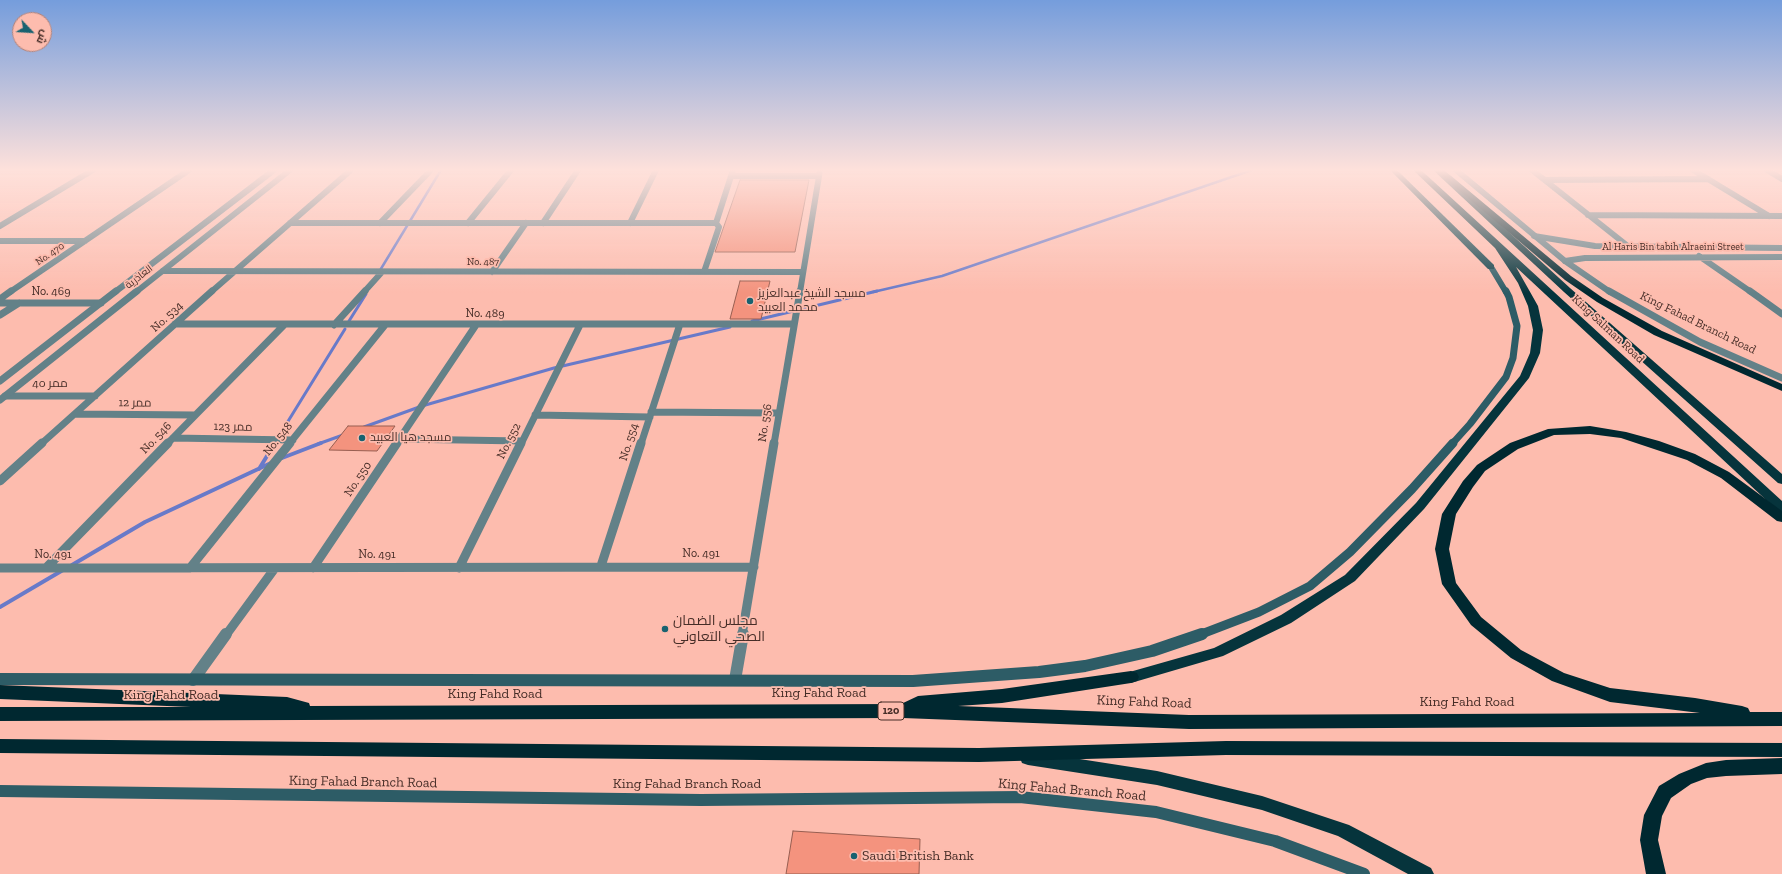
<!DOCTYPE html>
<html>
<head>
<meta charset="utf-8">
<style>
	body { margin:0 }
	#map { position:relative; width:1782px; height:874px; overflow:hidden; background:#fdbcae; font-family:"Zilla Slab",Cairo,serif }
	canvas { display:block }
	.north { position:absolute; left:12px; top:12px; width:40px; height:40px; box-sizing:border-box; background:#fdbcae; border:1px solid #b48378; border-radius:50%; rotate:115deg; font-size:11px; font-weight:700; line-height:16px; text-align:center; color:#462d27 }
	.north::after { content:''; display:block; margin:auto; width:14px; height:18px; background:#186270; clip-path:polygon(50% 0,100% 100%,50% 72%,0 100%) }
</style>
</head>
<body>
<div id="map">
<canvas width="1782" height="874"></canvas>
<div class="north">ش</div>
</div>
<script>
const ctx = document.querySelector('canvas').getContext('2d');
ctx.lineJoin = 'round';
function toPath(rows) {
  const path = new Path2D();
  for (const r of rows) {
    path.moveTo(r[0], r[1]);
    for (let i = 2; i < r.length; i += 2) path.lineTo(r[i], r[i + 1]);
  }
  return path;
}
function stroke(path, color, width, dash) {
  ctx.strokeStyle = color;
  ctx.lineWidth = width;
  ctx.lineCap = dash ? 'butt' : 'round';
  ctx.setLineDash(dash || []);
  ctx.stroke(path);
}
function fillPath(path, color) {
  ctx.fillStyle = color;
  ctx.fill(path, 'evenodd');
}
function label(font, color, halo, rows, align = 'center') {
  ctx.font = font + ' "Zilla Slab",Cairo,serif';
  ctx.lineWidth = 3.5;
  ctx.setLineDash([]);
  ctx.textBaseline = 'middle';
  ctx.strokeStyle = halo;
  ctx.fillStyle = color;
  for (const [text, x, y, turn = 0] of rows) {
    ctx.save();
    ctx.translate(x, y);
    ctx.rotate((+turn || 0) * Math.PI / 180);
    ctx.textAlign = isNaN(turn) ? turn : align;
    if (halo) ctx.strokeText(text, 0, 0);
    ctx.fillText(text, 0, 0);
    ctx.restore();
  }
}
stroke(toPath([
	[379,272,441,170],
	[873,292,942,276,1252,170]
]), '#687ac9', 2.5);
stroke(toPath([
	[349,321,366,294],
	[752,321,877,291],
	[364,427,422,406,554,368,730,327],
	[274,444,345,329],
	[318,444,343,435]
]), '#687ac9', 3);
stroke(toPath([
	[282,458,321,443],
	[259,469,275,443],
	[72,565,145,522,271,463],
	[0,607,63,570]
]), '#687ac9', 4);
const building = toPath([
	[740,180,809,180,795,252,715,252,740,180],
	[740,281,770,281,761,319,730,319,740,281],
	[348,426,395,426,377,451,329,450,348,426],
	[793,831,920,839,919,874,786,874,793,831]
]);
fillPath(building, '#f4937e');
stroke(building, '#975e51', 1);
stroke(toPath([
	[1532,170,1629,247],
	[1693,170,1769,216],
	[1767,170,1782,179],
	[731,176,819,176],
	[1545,180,1708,179],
	[1588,215,1782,216],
	[290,223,716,223],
	[380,223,431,170],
	[468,223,511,170],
	[543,223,578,170],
	[630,223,656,170],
	[0,226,93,170],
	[1534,236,1595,246,1782,248],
	[0,241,85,241],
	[1699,256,1751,292],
	[1565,261,1585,258,1782,257],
	[163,271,803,272],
	[492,272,526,223],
	[704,272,719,227,716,223,733,170],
	[10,292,189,170],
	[211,292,351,170],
	[364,292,382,272],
	[800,292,820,170]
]), '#638188', 6);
stroke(toPath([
	[1750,291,1782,314],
	[0,299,11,291],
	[0,303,101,303],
	[0,315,19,303],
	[175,324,794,324],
	[334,325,365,291],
	[5,396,95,396],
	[651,412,779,413],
	[75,414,195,415],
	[535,415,650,417],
	[173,438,293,440],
	[399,439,522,441],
	[41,444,212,291],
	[167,444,284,325],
	[289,444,385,325],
	[396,444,476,325],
	[521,444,580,325],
	[641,444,680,324],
	[774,444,800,291]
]), '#638188', 7);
stroke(toPath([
	[0,481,42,443],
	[601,566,641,443],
	[0,568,754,567],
	[46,568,168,443],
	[190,568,290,443],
	[313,568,397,443],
	[459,568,521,443],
	[226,635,275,568],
	[742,635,774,443]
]), '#638188', 9);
stroke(toPath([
	[193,680,226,634],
	[735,680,743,634]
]), '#638188', 12);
stroke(toPath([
	[1456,170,1565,261,1610,292],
	[115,292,274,170],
	[136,292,290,170]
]), '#638188', 6);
stroke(toPath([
	[1609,291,1700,342,1782,378],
	[0,381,116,291],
	[0,400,137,291]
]), '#638188', 7);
stroke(toPath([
	[1491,267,1506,292]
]), '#2d5c66', 6);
stroke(toPath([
	[1452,444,1470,424,1506,377,1513,358,1517,326,1509,297,1506,291]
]), '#2d5c66', 7);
stroke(toPath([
	[1199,635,1259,612,1310,586,1350,552,1412,489,1453,443]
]), '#2d5c66', 9);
stroke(toPath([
	[0,679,913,681,1039,672,1085,666,1152,651,1202,634],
	[0,791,701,800,1020,797,1156,812,1275,841,1364,874]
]), '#2d5c66', 12);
fillPath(toPath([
	[1390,170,1397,170,1494,265,1494,269,1488,269,1390,170]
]), '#0d4049');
fillPath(toPath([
	[1413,170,1421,170,1782,501,1782,512,1778,511,1516,267,1538,306,1543,330,1540,353,1529,378,1424,509,1355,581,1291,623,1223,656,1131,683,1126,681,1124,677,1126,673,1214,648,1281,615,1345,575,1416,503,1520,376,1530,353,1533,330,1528,306,1518,283,1495,248,1413,170],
	[1433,170,1441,170,1570,288,1782,474,1782,484,1778,483,1564,292,1433,170],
	[1028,751,1157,771,1262,796,1349,825,1431,868,1434,874,1408,874,1338,836,1262,810,1157,785,1028,765,1022,763,1020,758,1022,753,1028,751]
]), '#06343c');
fillPath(toPath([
	[1435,170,1444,170,1571,276,1603,298,1662,331,1782,384,1782,391,1654,335,1597,302,1565,280,1435,170],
	[1590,426,1626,432,1659,441,1695,454,1729,472,1782,511,1782,522,1777,521,1721,478,1687,460,1621,438,1590,434,1554,435,1518,449,1485,471,1473,487,1456,514,1449,549,1456,583,1481,617,1521,650,1564,673,1610,688,1695,698,1742,706,1748,708,1750,712,1782,712,1782,726,1189,729,903,718,0,721,0,707,191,707,0,699,0,685,287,697,309,703,310,706,901,704,918,696,1002,689,1131,671,1137,673,1139,677,1137,681,1131,683,1002,703,958,706,1189,715,1700,713,1610,702,1552,681,1511,658,1471,625,1442,584,1435,549,1442,514,1463,481,1477,465,1510,443,1548,429,1590,426],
	[0,739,979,748,1226,741,1782,743,1782,757,1226,755,979,762,0,753,0,739],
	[1782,758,1782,774,1726,776,1707,778,1691,784,1671,798,1662,816,1658,840,1666,874,1646,874,1640,840,1644,815,1659,786,1679,774,1706,763,1726,760,1782,758]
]), '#002830');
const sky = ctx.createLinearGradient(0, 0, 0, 293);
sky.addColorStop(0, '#759ddc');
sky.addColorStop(0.58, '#fee1db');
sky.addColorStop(1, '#fee1db00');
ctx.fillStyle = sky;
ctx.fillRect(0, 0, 1782, 293);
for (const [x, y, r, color] of [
	[750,301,4,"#186270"],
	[362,438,4,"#186270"],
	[665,629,4,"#186270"],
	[854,856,4,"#186270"]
]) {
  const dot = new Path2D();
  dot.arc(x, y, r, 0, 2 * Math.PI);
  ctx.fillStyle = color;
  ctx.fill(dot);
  stroke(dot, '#fdbcae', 1.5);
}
label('10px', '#462d27', '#fdbcae', [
	["Al Haris Bin tabih Alraeini Street",1673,247],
	["No. 470",50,254,-34],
	["No. 487",483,262],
	["العاذرية",139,277,-38]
]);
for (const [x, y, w] of [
	[891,711,26]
]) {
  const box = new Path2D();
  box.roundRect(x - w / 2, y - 9, w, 18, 3);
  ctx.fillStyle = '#fdbcae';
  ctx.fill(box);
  stroke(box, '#462d27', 1);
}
label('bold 11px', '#462d27', null, [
	["120",891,711]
]);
label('12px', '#462d27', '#fdbcae', [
	["No. 469",51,292],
	["No. 489",485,314],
	["No. 534",167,317,-42],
	["King Fahad Branch Road",1698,323,26],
	["King Salman Road",1608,329,43],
	["ممر 40",50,384],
	["ممر 12",135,403,1],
	["No. 556",765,423,-81],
	["ممر 123",233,427,1],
	["No. 546",156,438,-46],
	["No. 548",278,439,-51],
	["No. 552",509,441,-63],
	["No. 554",629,442,-72],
	["No. 550",358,479,-56],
	["No. 491",701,554],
	["No. 491",53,555],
	["No. 491",377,555]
]);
label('12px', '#462d27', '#fdbcae', [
	["مسجد الشيخ عبدالعزيز",758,294],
	["محمد العبيد",758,308],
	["مسجد هيا العبيد",370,438]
], 'left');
label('14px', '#462d27', '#fdbcae', [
	["مجلس الضمان",673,621],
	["الصحي التعاوني",673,637],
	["Saudi British Bank",862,856]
], 'left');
label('14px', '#462d27', '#fdbcae', [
	["King Fahd Road",819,693],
	["King Fahd Road",495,694],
	["King Fahd Road",171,695],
	["King Fahd Road",1144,702,2],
	["King Fahd Road",1467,702],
	["King Fahad Branch Road",363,782,1],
	["King Fahad Branch Road",687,784],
	["King Fahad Branch Road",1072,790,5]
]);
</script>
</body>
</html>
